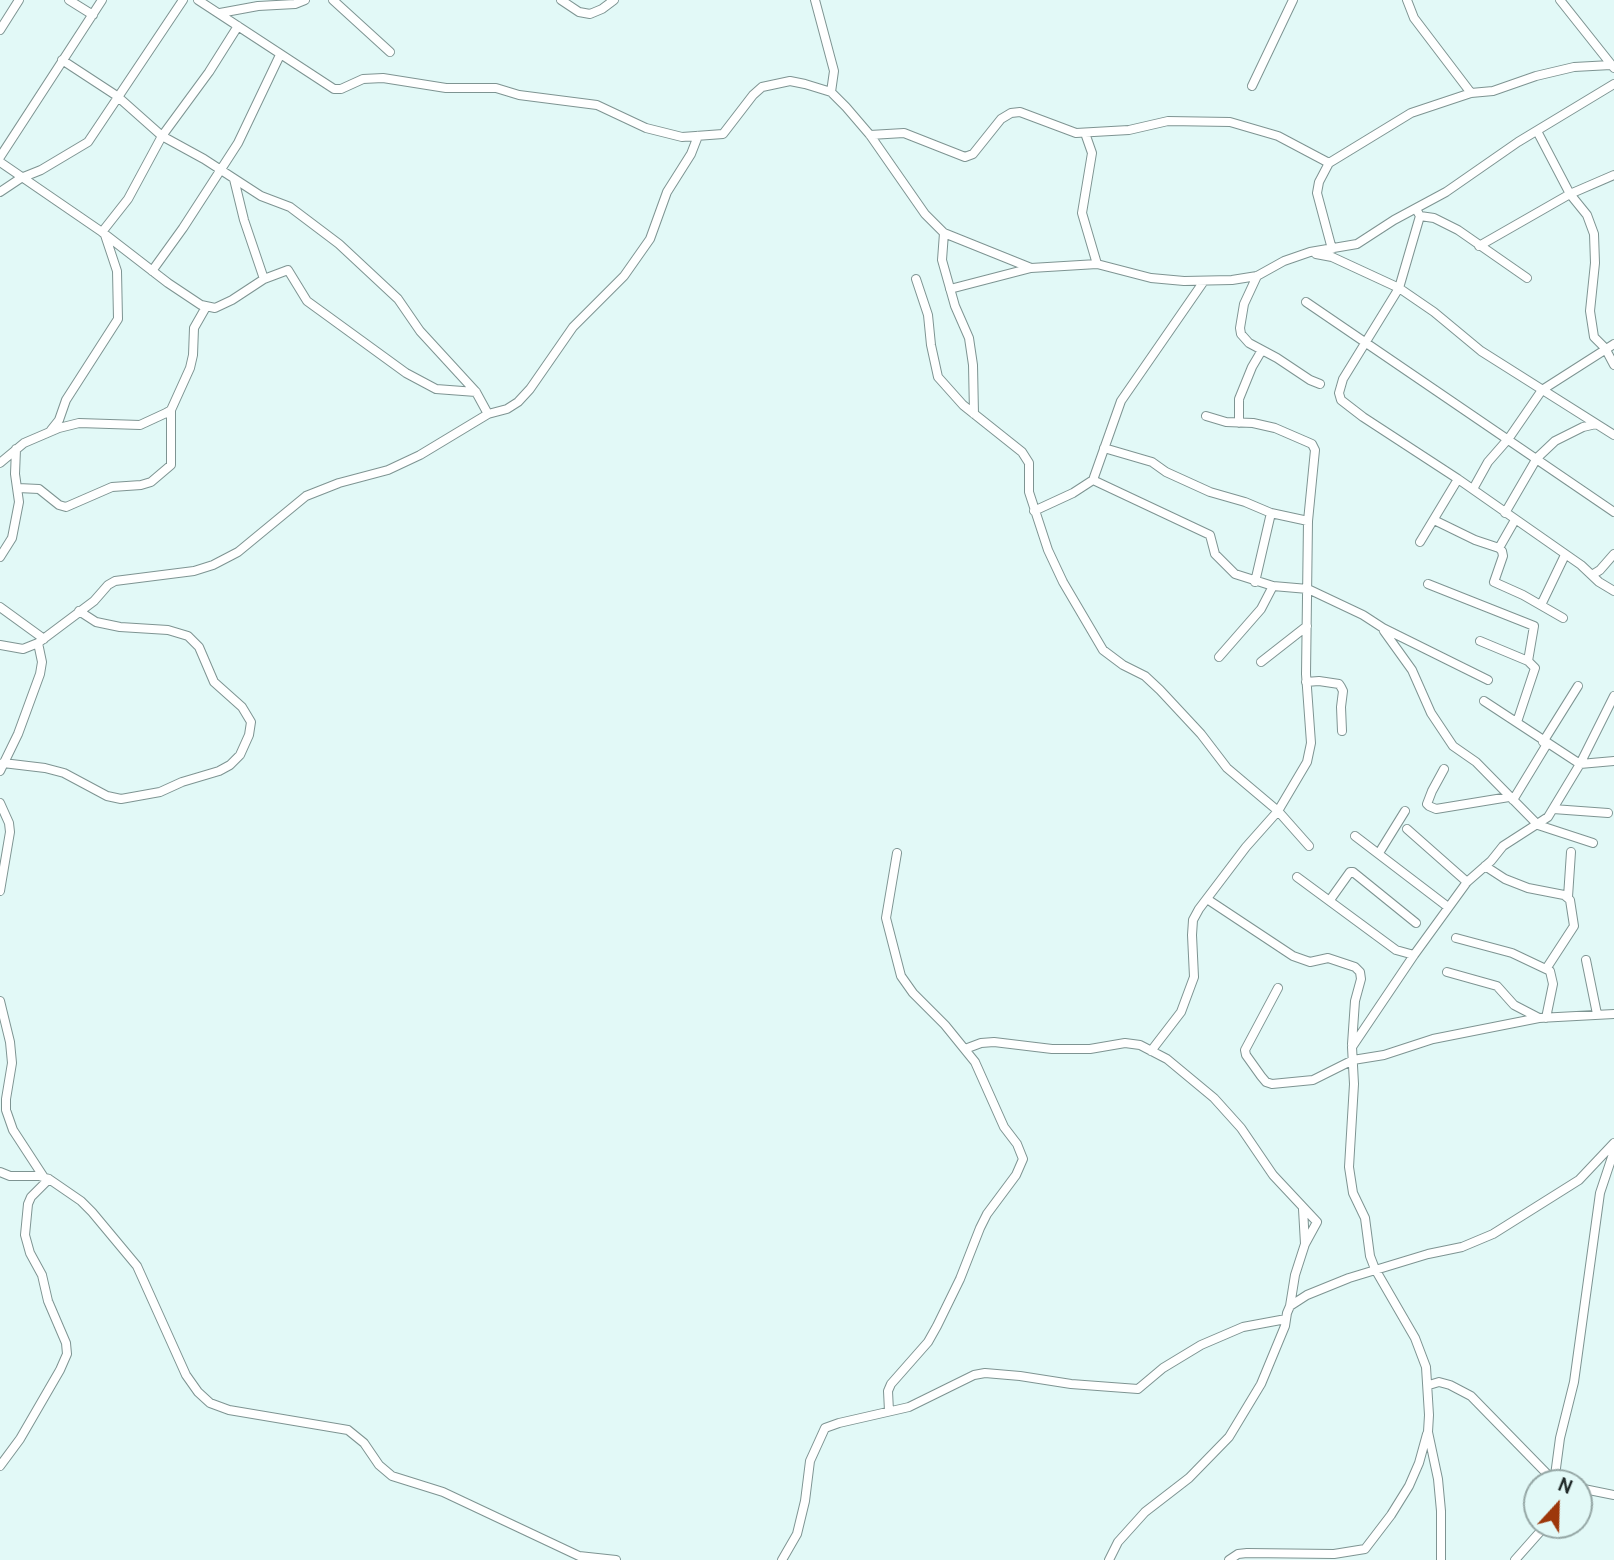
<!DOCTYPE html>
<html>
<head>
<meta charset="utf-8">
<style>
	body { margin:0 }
	#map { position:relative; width:1614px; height:1560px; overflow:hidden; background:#e2f9f7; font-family:Cabin,sans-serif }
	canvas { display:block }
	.north { position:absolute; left:1523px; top:1469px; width:70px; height:70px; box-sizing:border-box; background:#e2f9f7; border:2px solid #95a7a5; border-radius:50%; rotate:22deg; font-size:19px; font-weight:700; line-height:28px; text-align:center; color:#222b2a }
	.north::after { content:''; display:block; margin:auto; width:24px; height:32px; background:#9d370b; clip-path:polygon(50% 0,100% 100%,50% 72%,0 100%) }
</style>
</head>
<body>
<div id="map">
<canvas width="1614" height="1560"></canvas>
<div class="north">N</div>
</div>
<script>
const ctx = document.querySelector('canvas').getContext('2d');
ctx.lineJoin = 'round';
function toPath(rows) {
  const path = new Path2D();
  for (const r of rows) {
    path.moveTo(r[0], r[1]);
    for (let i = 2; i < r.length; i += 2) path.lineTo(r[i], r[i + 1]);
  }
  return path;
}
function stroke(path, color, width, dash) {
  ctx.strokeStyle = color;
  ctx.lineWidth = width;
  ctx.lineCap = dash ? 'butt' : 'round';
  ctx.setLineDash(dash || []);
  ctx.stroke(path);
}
const street = toPath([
	[69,0,93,15],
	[198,0,334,89,341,89,363,79,383,78,446,88,496,88,519,95,597,105,646,128,682,137,723,134,753,95,762,87,790,81,805,84,831,92,846,107,870,135,925,214,944,233,1031,268,1097,264,1151,278,1184,281,1232,280,1257,276,1284,261,1310,252,1357,244,1394,220,1446,192,1518,142,1614,84],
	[333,0,390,52],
	[561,0,579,12,590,14,602,9,614,0],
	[815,0,834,71,831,92],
	[1407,0,1414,18,1471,93],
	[1560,0,1614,68],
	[220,13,258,6,295,4,305,0],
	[0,30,19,0],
	[62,60,117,96,162,136,204,159,261,196,290,207,339,244,398,299,420,331,476,392,488,414],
	[1252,86,1293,0],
	[1537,131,1570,194,1587,215,1594,234,1595,263,1590,311,1594,337,1605,348,1614,365],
	[1085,133,1092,153,1082,213,1097,264],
	[870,135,904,133,965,157,973,154,1001,119,1011,113,1020,112,1076,133,1129,130,1168,121,1230,122,1278,136,1329,163],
	[0,157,102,0],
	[0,162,102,232,168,283,201,305,215,308,232,300,264,279,288,270,307,301,406,373,436,389,476,392],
	[234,179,244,220,264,279],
	[0,192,21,178,41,170,88,142,183,0],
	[1416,209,1420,216,1399,288,1343,379,1339,393,1341,400,1363,417,1458,479,1581,565,1599,582,1614,591],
	[1420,216,1434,218,1458,230,1527,278],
	[102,232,128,199,162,136,209,72,238,26],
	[944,233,942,260,955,306,969,338,973,365,974,414],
	[1479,246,1570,194,1614,175],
	[1332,249,1317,193,1319,182,1329,163,1411,113,1471,93,1493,91,1536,76,1574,67,1611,65],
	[1316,254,1332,257,1399,288,1434,312,1481,351,1614,435],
	[152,271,183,228,238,143,280,55],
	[1257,276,1244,304,1240,328,1241,334,1249,343,1277,358,1310,380,1320,384],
	[916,279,928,315,931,345,938,377,963,405,1022,452,1029,463,1029,492,1048,550,1063,582,1103,650,1123,665,1145,676,1160,690,1201,734,1227,768,1278,811,1309,846],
	[950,289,1031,268],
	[1306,302,1614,512],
	[1239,423,1239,399,1252,367,1262,350],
	[51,430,59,420,66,400,118,319,117,271,105,235],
	[1104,448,1152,462,1166,472,1210,492,1245,502,1271,513,1308,521],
	[0,463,24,443,59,428,79,423,140,425,166,413,171,410,190,368,193,355,194,328,206,307],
	[1093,480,1210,535,1215,554,1235,574,1273,586,1308,589,1363,615,1383,628,1488,680],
	[18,488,39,489,59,505,66,507,112,487,141,485,151,482,171,465,171,410],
	[1473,489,1488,462,1509,438,1542,390,1614,344],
	[1034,511,1073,493,1093,480,1121,401,1204,281],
	[1505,513,1537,458,1555,441,1583,427,1596,424],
	[1434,520,1475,540,1499,548,1515,520],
	[1420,542,1458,479],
	[1499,548,1502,551,1503,556,1494,582,1523,595,1563,618],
	[0,557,12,538,19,502,15,474,16,449],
	[1592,575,1600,570,1614,554],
	[1255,582,1271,513],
	[1428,584,1534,626,1528,661],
	[1541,605,1565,555],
	[0,607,44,639],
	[1384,631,1412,670,1431,713,1453,746,1476,762,1538,825,1593,843],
	[1480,641,1528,661,1535,668,1517,722],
	[0,645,23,649,38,643,94,601,108,585,115,581,194,571,213,565,238,552,306,496,339,483,388,470,420,455,488,414,507,409,518,402,530,389,573,327,624,276,650,239,667,192,691,154,698,136],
	[1219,657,1261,609,1273,586],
	[1261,662,1307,626],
	[1306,682,1319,681,1339,684,1341,687,1343,691,1341,707,1342,731],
	[1484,701,1580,764,1614,696],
	[1543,742,1578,686],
	[3,763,45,768,64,773,107,796,121,799,160,792,182,782,219,771,230,765,240,755,249,735,251,722,242,707,214,682,199,647,188,636,168,630,120,627,96,622,79,611],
	[1444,769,1432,791,1427,804,1429,806,1436,809,1509,797],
	[0,771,18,734,40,674,42,662,38,643],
	[1513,800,1547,744],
	[0,803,9,823,10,832,0,891],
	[1553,809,1608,813],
	[1407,829,1467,882],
	[1355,836,1448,907],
	[1379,853,1405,811],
	[1485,866,1505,879,1528,888,1564,895,1570,900,1574,926,1546,969],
	[1297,877,1396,950,1414,955,1467,882,1491,861,1503,846,1548,817,1580,764,1614,761],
	[1568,897,1571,852],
	[1207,899,1293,956,1310,962,1328,958,1355,967,1360,972,1361,979,1355,1001,1352,1044],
	[1330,900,1350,872,1353,872,1416,923],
	[1456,938,1512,953,1550,971,1553,984,1546,1018],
	[1414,955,1352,1047,1354,1084,1349,1167,1353,1193,1365,1218,1370,1256,1375,1269,1415,1338,1426,1367,1429,1415,1428,1432,1438,1479,1441,1511,1441,1560],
	[1586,960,1597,1014],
	[1447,972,1497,986,1514,1005,1539,1018,1614,1014],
	[1278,988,1245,1050,1246,1055,1261,1076,1266,1082,1272,1084,1313,1080,1353,1060,1384,1055,1433,1039,1539,1018],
	[0,1001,10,1042,12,1063,6,1099,6,1110,13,1130,43,1176],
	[965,1049,981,1043,994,1042,1052,1049,1090,1049,1125,1043,1140,1045,1167,1059,1214,1098,1241,1128,1273,1175,1317,1222,1305,1244,1295,1275,1290,1306],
	[1151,1051,1181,1012,1194,977,1192,935,1193,920,1199,909,1246,847,1278,811,1307,762,1311,743,1306,674,1308,521,1315,450,1312,444,1275,428,1253,423,1226,422,1206,416],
	[0,1172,10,1176,39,1176,49,1179,81,1201,92,1212,137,1266,186,1375,198,1392,210,1403,229,1410,348,1430,364,1443,379,1465,392,1476,443,1492,579,1556,616,1560],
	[1303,1209,1305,1244],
	[1429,1385,1439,1382,1450,1385,1471,1396,1554,1481,1563,1483],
	[889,1411,888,1391,891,1384,928,1342,937,1326,960,1279,980,1228,987,1214,1016,1175,1023,1159,1017,1144,1004,1127,975,1062,945,1025,913,993,901,976,886,918,897,853],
	[0,1466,20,1439,60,1370,67,1354,66,1343,48,1301,42,1275,30,1253,25,1235,28,1204,31,1197,49,1179],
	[1554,1483,1560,1438,1574,1382,1600,1193,1614,1151],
	[1579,1488,1614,1495],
	[782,1560,797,1534,805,1501,810,1461,825,1428,839,1423,909,1407,974,1375,985,1373,1020,1376,1071,1384,1138,1389,1163,1368,1201,1345,1243,1327,1286,1319],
	[1109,1560,1118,1542,1145,1512,1189,1478,1229,1437,1261,1384,1285,1326,1287,1313,1290,1306,1307,1295,1349,1278,1428,1254,1462,1247,1493,1234,1579,1180,1614,1143],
	[1229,1560,1238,1554,1247,1553,1334,1554,1365,1549,1391,1515,1409,1486,1419,1463,1427,1434],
	[1515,1560,1546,1525]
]);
stroke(street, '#7e9492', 10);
stroke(street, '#fff', 8);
</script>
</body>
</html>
